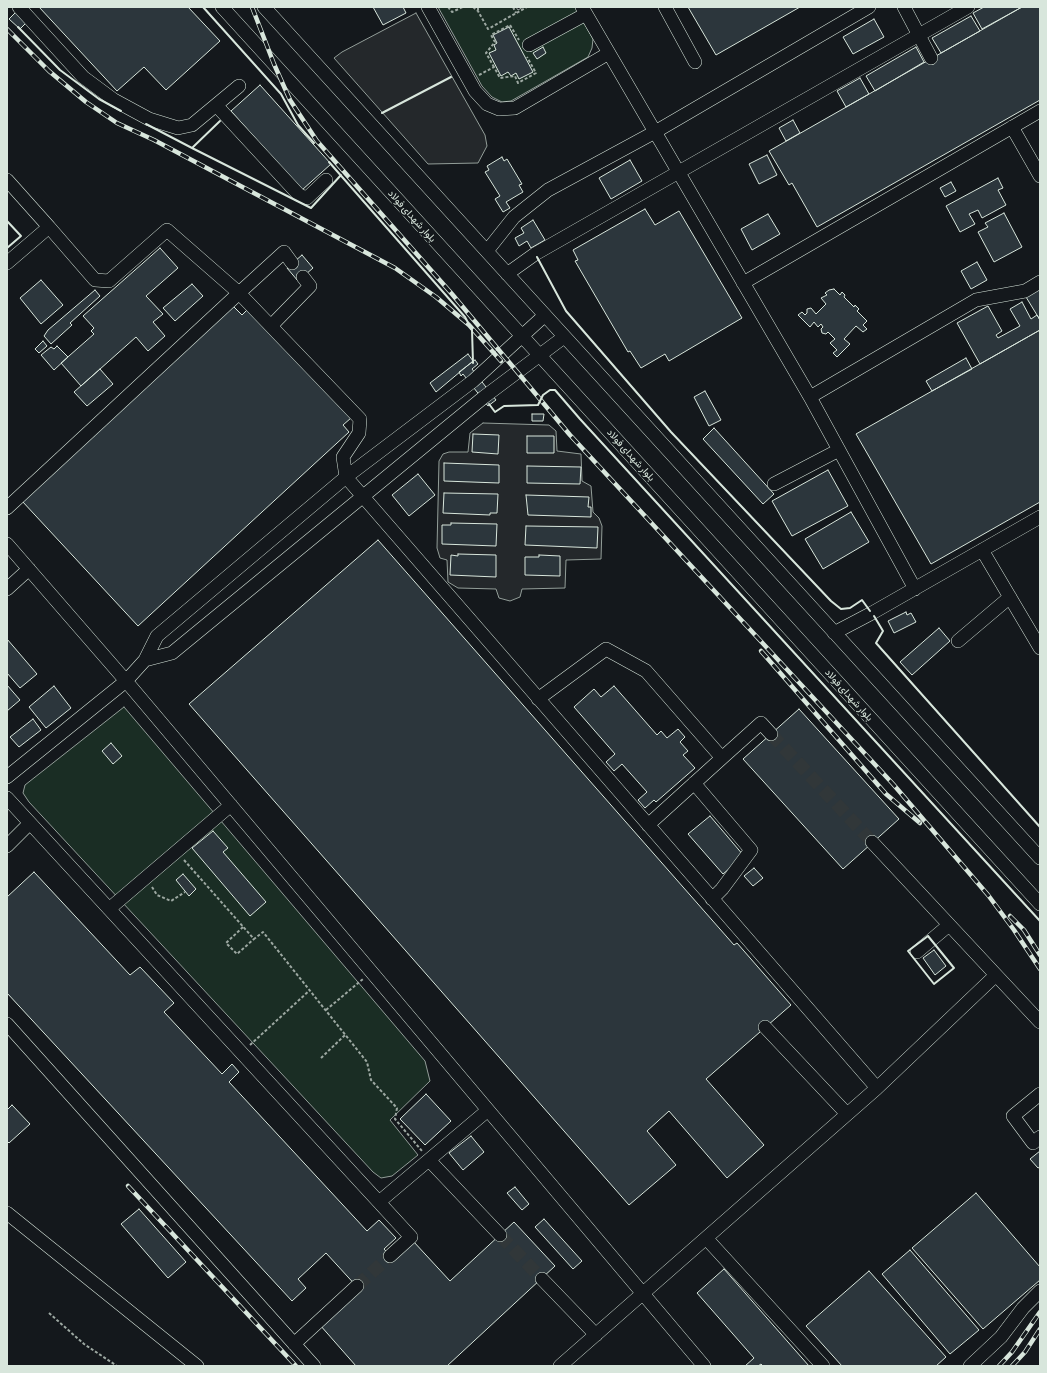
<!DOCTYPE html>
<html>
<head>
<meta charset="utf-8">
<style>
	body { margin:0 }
	#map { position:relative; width:1047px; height:1373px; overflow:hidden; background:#14181c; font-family:"Asap Condensed",sans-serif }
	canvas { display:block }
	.frame { position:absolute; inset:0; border:8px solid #d8e6dc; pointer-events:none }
</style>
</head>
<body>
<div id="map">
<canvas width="1047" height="1373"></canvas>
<div class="frame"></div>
</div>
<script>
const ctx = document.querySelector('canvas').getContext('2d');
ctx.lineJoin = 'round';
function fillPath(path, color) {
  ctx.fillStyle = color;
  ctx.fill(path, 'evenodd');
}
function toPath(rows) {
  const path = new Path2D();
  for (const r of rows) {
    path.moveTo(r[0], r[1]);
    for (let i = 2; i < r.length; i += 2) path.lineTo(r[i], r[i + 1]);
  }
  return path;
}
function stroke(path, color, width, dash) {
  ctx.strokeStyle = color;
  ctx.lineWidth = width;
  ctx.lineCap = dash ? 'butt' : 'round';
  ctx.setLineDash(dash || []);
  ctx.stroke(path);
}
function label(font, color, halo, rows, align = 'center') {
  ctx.font = font + ' "Asap Condensed",Vazirmatn,sans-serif';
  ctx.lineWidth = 3;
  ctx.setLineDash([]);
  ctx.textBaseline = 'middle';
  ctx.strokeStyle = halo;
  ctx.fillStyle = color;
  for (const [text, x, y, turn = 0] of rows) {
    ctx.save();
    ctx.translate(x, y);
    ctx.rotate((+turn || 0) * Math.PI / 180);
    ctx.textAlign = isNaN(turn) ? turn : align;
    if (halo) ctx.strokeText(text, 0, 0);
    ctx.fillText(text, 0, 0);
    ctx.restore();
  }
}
const green = toPath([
	[438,7,516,7,518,10,523,7,575,7,593,39,592,48,588,57,511,101,502,102,492,97,482,86,438,7],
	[124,707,425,1061,430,1081,390,1120,418,1155,392,1176,381,1178,373,1172,29,802,23,793,25,785,124,707]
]);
fillPath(green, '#1a2d24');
stroke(green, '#939e99', 1);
const parking = toPath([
	[416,13,485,135,487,146,478,163,428,164,334,58,342,52,416,13],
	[483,423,549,425,556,431,557,451,581,454,582,481,591,486,593,512,599,518,602,526,601,559,566,560,565,588,522,589,520,597,510,601,499,598,496,589,458,588,448,582,447,560,440,558,437,548,439,461,443,454,449,452,468,452,470,433,483,423]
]);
fillPath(parking, '#24282b');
stroke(parking, '#939e99', 1);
const building = toPath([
	[39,7,188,7,220,41,166,90,144,67,117,91,39,7],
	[373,7,403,7,406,13,383,25,373,7],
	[688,7,800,7,716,55,688,7],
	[984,7,1022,7,982,29,973,13,984,7],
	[1022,7,1040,7,1040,100,817,227,792,183,789,185,769,151,1022,7],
	[16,12,26,23,20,29,9,19,16,12],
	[971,16,980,31,941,53,932,38,971,16],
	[874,19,884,37,853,54,843,37,874,19],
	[509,27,533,72,519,79,516,73,511,76,508,72,501,76,489,53,496,50,494,45,497,43,493,35,509,27],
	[543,47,546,53,537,59,533,53,543,47],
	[916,47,924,62,875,91,866,76,916,47],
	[860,78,869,94,846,107,837,91,860,78],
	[260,85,331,164,302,190,231,111,260,85],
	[793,120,800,133,786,141,779,128,793,120],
	[767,155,777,175,759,184,749,164,767,155],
	[502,157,504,161,507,159,522,184,519,185,523,192,506,202,510,208,503,212,495,199,500,196,485,172,489,170,487,166,502,157],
	[630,160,642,181,611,199,599,178,630,160],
	[998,178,1003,188,998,190,1006,205,982,218,978,210,969,214,975,224,960,232,946,206,998,178],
	[951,182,956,191,945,197,940,188,951,182],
	[645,209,655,225,679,211,742,318,669,361,665,354,641,368,630,351,628,352,575,261,578,260,573,250,645,209],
	[1004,213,1022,247,994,262,978,232,988,227,985,223,1004,213],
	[768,214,780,234,752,250,741,229,768,214],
	[533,220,545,240,531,248,527,241,519,246,515,238,524,233,521,228,533,220],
	[160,248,178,268,146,296,163,314,153,322,165,336,148,351,136,337,81,386,61,363,94,334,91,331,94,328,83,316,160,248],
	[302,255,313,268,298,281,287,268,302,255],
	[977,262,987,280,971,289,961,271,977,262],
	[41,280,63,305,41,324,20,298,41,280],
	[192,284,203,296,175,321,163,308,192,284],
	[834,289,840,295,842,292,845,295,844,297,854,307,855,305,859,309,857,311,867,321,863,325,867,329,863,332,856,326,844,339,850,344,837,357,833,353,837,350,830,343,835,339,828,332,826,334,822,333,821,329,823,327,821,324,818,327,814,322,810,327,798,315,802,312,805,315,807,313,807,309,811,308,816,314,826,304,821,298,827,295,825,293,829,290,834,289],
	[1040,289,1040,320,1026,297,1040,289],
	[95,290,100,296,70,323,72,325,51,344,44,336,48,330,95,290],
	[1022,302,1031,319,1037,315,1040,320,1040,330,980,364,957,323,988,306,1002,331,996,335,998,338,1020,326,1010,309,1022,302],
	[233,306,242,315,249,308,351,418,343,425,349,432,138,626,22,501,233,306],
	[1040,330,1040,502,931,564,856,434,1040,330],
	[43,341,47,346,39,353,35,349,43,341],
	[57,346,68,357,54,370,41,355,51,347,54,349,57,346],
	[468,354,473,361,436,392,430,383,468,354],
	[966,358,972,369,932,391,926,381,966,358],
	[475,360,478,364,472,369,496,400,488,406,463,374,461,376,459,372,475,360],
	[100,369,113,384,87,406,74,392,100,369],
	[705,391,721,420,709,426,694,397,705,391],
	[532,414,544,414,543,421,532,421,532,414],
	[714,428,774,494,763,504,703,439,714,428],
	[473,434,499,435,498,454,472,452,473,434],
	[527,436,554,436,554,453,527,453,527,436],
	[444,463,499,465,499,483,444,481,444,463],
	[527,466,581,467,580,484,527,483,527,466],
	[828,470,848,506,792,536,772,501,828,470],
	[418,474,435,495,409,516,392,495,418,474],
	[444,493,498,494,497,513,490,513,490,515,443,513,444,493],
	[526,495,589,497,588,507,591,507,591,517,528,515,526,495],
	[851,512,869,542,823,569,805,539,851,512],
	[451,523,497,524,496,546,442,544,442,525,451,525,451,523],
	[526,526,598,527,597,548,525,545,526,526],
	[378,540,734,945,737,943,791,1005,706,1079,764,1145,727,1178,669,1111,647,1131,676,1165,629,1205,189,704,378,540],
	[458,554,496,555,496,577,450,575,451,555,458,556,458,554],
	[539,555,560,556,560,576,525,575,525,557,539,557,539,555],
	[906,612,907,615,911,613,916,622,894,633,888,621,906,612],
	[939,628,950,641,912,675,900,662,939,628],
	[7,639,37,674,20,688,7,673,7,639],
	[7,685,20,700,7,711,7,685],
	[54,686,71,708,46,728,29,707,54,686],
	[614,686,657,735,661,731,667,738,678,729,685,737,680,742,688,751,683,755,695,768,656,802,654,800,645,808,638,800,647,792,622,764,614,771,606,762,615,754,574,707,594,689,601,697,614,686],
	[799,709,899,819,843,869,743,759,799,709],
	[33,719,41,730,19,747,10,737,33,719],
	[111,743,122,756,113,764,102,751,111,743],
	[710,816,744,856,723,874,688,834,710,816],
	[213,831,228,848,223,852,266,902,250,916,192,848,213,831],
	[754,868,763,878,753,886,744,876,754,868],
	[34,872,130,975,140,967,174,1003,164,1012,222,1074,232,1064,239,1072,229,1082,367,1231,379,1220,396,1238,384,1249,393,1259,413,1241,450,1281,514,1222,555,1266,447,1366,356,1366,320,1325,359,1289,326,1253,298,1279,306,1288,292,1301,7,993,7,897,34,872],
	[183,874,196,889,189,896,176,880,183,874],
	[934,950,946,966,935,975,923,958,934,950],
	[426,1094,451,1121,425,1145,400,1119,426,1094],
	[12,1105,30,1124,9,1143,7,1141,7,1110,12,1105],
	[471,1136,484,1152,463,1170,449,1153,471,1136],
	[1040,1151,1040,1167,1038,1168,1030,1159,1040,1151],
	[515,1187,529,1204,522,1210,507,1193,515,1187],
	[976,1193,1040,1267,1040,1280,983,1329,912,1248,976,1193],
	[139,1209,186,1262,168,1278,121,1224,139,1209],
	[544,1219,582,1261,573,1269,535,1227,544,1219],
	[910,1250,979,1330,950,1354,882,1274,910,1250],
	[724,1269,809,1366,763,1366,761,1364,758,1366,745,1366,754,1358,697,1293,724,1269],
	[869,1271,946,1357,936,1366,842,1366,806,1326,869,1271]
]);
fillPath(building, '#2c363c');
stroke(building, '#d8e6dc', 1);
stroke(toPath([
	[771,734,872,842],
	[500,1235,542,1279],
	[357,1286,390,1256]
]), '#313739', 13, [13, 6]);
const minor = toPath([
	[19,7,83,77,114,100,149,119,178,128,192,125,239,86],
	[222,7,1040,904],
	[264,7,1040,858],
	[428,7,475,91,487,104,499,109,515,108,609,53],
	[582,7,810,397,915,589],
	[665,7,695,62],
	[904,7,931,58],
	[529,45,586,14],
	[216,105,299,195,307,198,326,180],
	[1012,127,1040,176],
	[7,180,49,227,7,263],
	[49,227,95,280,109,281,167,230,239,293,284,252,292,263],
	[487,251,514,217,548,190,655,132,869,7],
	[507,274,535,254,968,7],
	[743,283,1040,111],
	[545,315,473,381,346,477,157,636,145,660,172,653,484,397,564,337],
	[271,326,310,286,303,277],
	[810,397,976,300,1025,291,1040,282],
	[774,484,839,450],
	[7,508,239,293,360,419,359,433,343,457,346,477,877,1088,560,1366],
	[7,544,126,681,7,777],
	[982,550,1040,648],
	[7,589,29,569],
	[834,633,872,613,1040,517],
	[958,641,1010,597],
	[145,660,126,681,704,1366],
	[538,699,606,649,646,671,722,758,648,825],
	[722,758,761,723,771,734],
	[694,783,751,850,722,889,712,899],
	[7,798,411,1237,390,1256],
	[872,842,996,975],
	[7,846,30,823],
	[109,909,231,805],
	[917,952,949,925],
	[7,1024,314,1366],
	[765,1027,847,1114],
	[877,1088,996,975,1040,1022],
	[1040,1094,1013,1116,1033,1143,1040,1137],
	[429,1160,500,1235],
	[379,1202,488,1110],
	[7,1213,197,1366],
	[706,1238,823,1366],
	[542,1279,596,1335],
	[294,1344,357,1286],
	[970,1366,1001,1337,1023,1308,1040,1291]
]);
stroke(minor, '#d8e6dc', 14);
stroke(toPath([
	[448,7,452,12,463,7],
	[473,7,478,11,488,29,527,7],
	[478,7,478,11],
	[513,7,516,13],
	[494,67,486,53,495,42,491,35,510,25,519,40],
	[479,75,494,67,500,78,515,76,518,83,536,73,527,57],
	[184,860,254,939,263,932,367,1062,371,1080,397,1108,395,1119,422,1151],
	[152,887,157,895,171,901,185,892],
	[243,927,226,943,237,954,254,939],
	[326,1010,363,979],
	[250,1045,310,990],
	[321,1058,345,1035],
	[49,1313,84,1344,117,1366]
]), '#9da8a2', 2, [3, 2]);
stroke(minor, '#14181c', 13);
const rail = toPath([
	[252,7,274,64,290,100,317,141,452,294,570,435,893,784,988,895,1014,930,1040,969],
	[7,29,49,71,86,102,117,123,154,140,395,268,436,297,469,325,501,361],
	[761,651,886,794,920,823],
	[1010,916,1024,930,1040,955],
	[128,1186,296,1366],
	[999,1366,1012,1352,1040,1312],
	[1012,1366,1025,1352,1040,1329]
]);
stroke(rail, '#d8e6dc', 4.5);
stroke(rail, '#14181c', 3, [9]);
stroke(toPath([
	[203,7,281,94,298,125,314,143],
	[18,27,60,70,99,99,121,111],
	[382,113,451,77],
	[220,121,192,148,311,208,341,175],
	[146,124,192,148],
	[329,162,465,317,472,330,473,363],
	[7,221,21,236,7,248],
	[537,257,566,311,671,432,831,601,841,609,850,608,862,600,870,611],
	[489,404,495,412,504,406,538,405,543,395,550,390,555,390,580,419,1040,921],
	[874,616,883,631,876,643,1040,827],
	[928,936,954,968,934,984,908,951,928,936]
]), '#d8e6dc', 2);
label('10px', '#d8e6dc', '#14181c', [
	["بلوار شهدای فولاد",412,216,48],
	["بلوار شهدای فولاد",631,455,48],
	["بلوار شهدای فولاد",849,695,48]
]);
</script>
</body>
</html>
